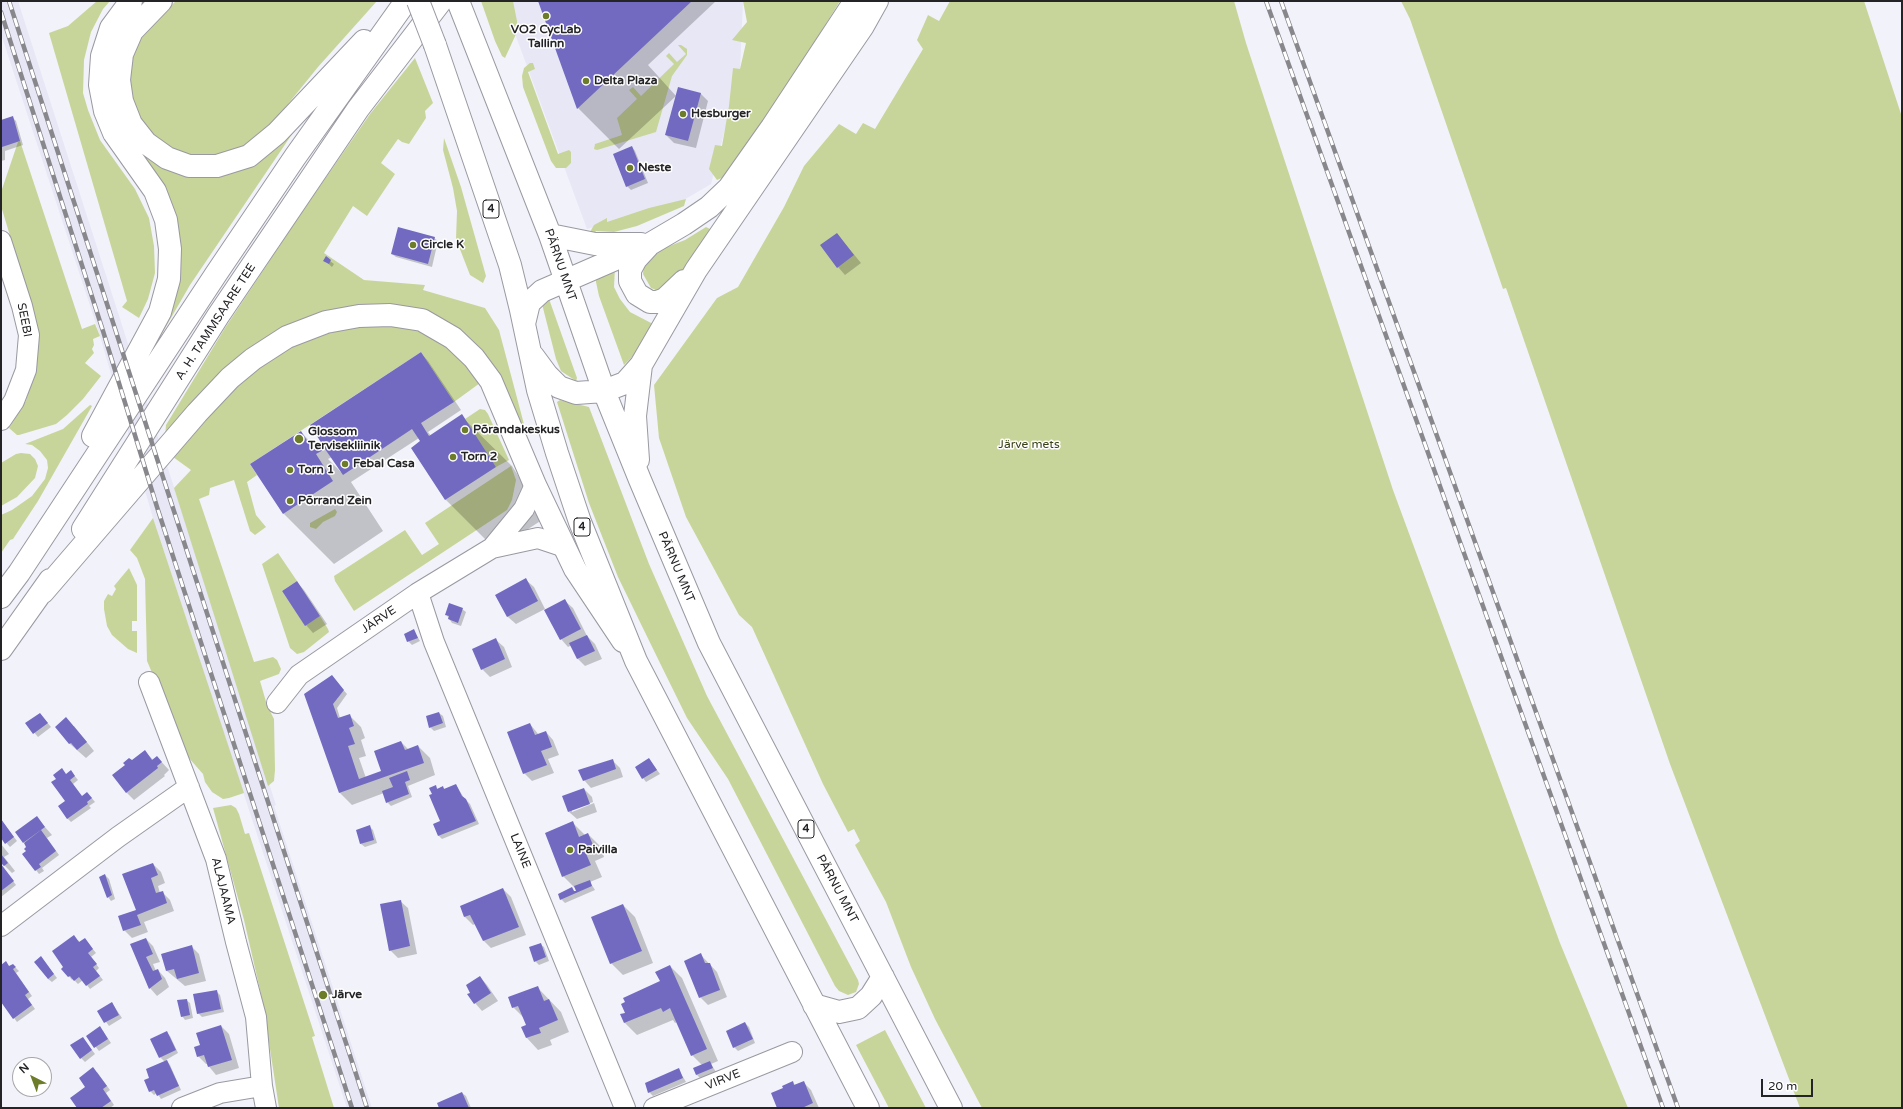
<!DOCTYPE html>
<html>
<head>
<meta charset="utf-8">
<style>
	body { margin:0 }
	#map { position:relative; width:1903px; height:1109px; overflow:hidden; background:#f2f2fa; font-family:"Varela Round",sans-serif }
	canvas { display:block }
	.frame { position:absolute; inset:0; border:2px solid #242427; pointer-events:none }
	.north { position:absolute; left:12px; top:1057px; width:40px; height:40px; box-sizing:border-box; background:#fff; border:1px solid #a7a7a9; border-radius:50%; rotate:318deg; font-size:11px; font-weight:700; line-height:16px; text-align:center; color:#242427 }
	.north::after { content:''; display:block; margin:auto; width:14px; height:18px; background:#6d7c29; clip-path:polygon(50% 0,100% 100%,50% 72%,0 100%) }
	.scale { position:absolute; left:1761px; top:1079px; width:52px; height:18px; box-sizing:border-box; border:2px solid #242427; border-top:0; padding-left:5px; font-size:12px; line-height:14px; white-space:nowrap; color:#242427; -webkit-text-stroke:3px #fff; paint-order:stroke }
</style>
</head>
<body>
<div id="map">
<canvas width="1903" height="1109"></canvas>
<div class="frame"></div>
<div class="north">N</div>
<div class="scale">20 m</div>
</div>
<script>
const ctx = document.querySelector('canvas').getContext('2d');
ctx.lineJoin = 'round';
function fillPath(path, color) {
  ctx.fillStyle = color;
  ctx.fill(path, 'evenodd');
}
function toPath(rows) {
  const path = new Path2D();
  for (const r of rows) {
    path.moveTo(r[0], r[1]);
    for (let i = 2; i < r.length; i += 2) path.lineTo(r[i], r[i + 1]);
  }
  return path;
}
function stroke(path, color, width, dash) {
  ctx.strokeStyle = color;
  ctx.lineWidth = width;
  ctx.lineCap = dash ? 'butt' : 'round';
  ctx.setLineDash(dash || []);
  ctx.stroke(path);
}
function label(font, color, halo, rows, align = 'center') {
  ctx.font = font + ' "Varela Round",sans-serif';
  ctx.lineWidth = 3;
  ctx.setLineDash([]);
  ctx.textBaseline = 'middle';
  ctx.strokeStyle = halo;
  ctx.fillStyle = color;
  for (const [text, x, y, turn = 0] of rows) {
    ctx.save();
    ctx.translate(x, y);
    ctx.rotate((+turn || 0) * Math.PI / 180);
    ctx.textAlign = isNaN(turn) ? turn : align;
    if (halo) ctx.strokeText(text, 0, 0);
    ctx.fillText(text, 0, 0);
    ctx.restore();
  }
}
fillPath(toPath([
	[1,1,18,1,276,805,274,806,372,1108,347,1108,153,518,100,336,1,34],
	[503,1,743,1,740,70,711,184,682,201,587,229]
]), '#e7e7f6');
fillPath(toPath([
	[97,1,110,1,103,9,91,32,84,60,83,93,88,110,100,140,135,189,149,218,154,246,155,273,148,299,139,318,122,307,127,301,49,33,68,26],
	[176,1,377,1,318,67,271,125,256,139,227,154,204,157,182,153,160,141,141,121,131,97,128,71,135,48,147,28],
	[481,1,513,1,517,21,517,32,505,58,502,56,495,41],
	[743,1,840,1,798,69,728,171,724,177,717,180,709,169,715,145,722,146,729,106,733,68,740,69,746,43,732,40,747,22],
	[950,1,1234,1,1246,43,1393,490,1560,943,1628,1108,982,1108,935,1019,911,967,886,902,855,845,860,841,854,829,848,832,823,784,752,627,739,615,686,517,659,438,654,385,717,298,738,287,784,207,804,166,839,124,856,134,863,123,875,129,923,49,917,40,928,15,939,21],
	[1401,1,1864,1,1902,117,1902,1108,1800,1108,1670,764,1506,288,1503,289,1410,19],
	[678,45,681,45,687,49,687,55,672,76,656,132,597,150,594,149,595,144,622,135,617,118,637,99,629,90,633,87,641,96,674,64,666,56,669,53,677,62,686,54],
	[415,58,433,103,425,111,426,118,409,144,402,142,398,139,381,163,395,174,367,216,353,206,324,253,364,280,425,285,423,290,485,308,499,330,525,428,520,431,458,331,322,313,165,437,166,425,225,328,298,218,370,114],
	[530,63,533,63,535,69,528,72,558,154,569,150,571,152,571,163,566,168,556,168,551,161,523,87,522,76,524,68],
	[307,112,190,285,149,356,148,350,177,273,134,147,193,175],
	[444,138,461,187,486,276,483,283,470,275,456,239,457,211,453,188,443,150],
	[20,141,82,329,95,324,100,336,93,339,94,345,92,349,94,353,85,363,101,376,83,399,67,415,56,424,19,435,17,435,9,428,26,401,36,365,27,292,1,206,1,192,18,142],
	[686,199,684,206,637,226,614,232,596,231,594,234,590,232,594,225,607,218,607,222,649,208],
	[706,227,710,229,680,274,665,287,656,290,651,288,643,274,644,264,659,250,685,240],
	[615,267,614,287,620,299,630,312,653,324,635,354,624,365,599,296,596,282,596,275],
	[548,296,577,378,576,381,561,371,556,359,542,304],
	[381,323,412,327,438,339,456,353,480,383,454,402,421,352,250,464,257,475,247,482,256,515,266,527,255,535,250,531,234,480,210,488,209,495,199,499,254,662,273,657,277,660,281,669,279,674,260,681,267,705,274,719,275,770,274,781,268,786,174,488,191,470,173,457,239,381,276,353,325,331],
	[560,400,589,407,649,564,707,696,858,980,859,984,856,992,848,995,839,991,835,986,728,779,687,718,658,659,618,577,589,503,557,402],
	[90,405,92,406,38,501,13,539,10,540,1,553,1,515,12,510,32,496,45,479,48,468,47,460,40,451,32,445,25,444,63,429],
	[480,409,485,410,488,414,509,460,496,467,465,419],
	[21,453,30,454,35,459,38,466,35,478,17,497,1,506,1,463,16,454],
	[511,466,516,480,512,500,507,510,354,611,335,581,334,576,405,530,422,555,439,544,425,523],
	[335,509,337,512,335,516,323,522,316,529,310,527,310,523],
	[153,518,244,793,229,798,223,799,212,792,205,782,203,774,188,757,147,661,145,579,137,558,130,550],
	[278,553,297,581,282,591,305,625,320,616,328,629,329,632,304,652,297,654,290,648,262,564],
	[129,568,137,585,137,621,132,621,132,631,137,631,137,653,128,649,112,635,107,626,104,609,104,601,108,594,112,596,116,589,114,586],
	[231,805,236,808,239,814,245,834,249,833,315,1036,312,1037,334,1108,279,1108,263,1003,244,920,213,808],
	[885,1030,926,1108,889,1108,856,1045]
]), '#c8d59a');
fillPath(toPath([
	[539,1,716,1,648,65,676,96,619,149,578,108],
	[700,93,708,101,696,148,674,143,666,135],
	[12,117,16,121,23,145,5,151,5,160,1,161,1,121],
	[632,147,635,151,648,183,631,190,627,186],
	[837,234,861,263,845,275,838,267],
	[434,238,438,241,432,267,396,257,392,254],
	[326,258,334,264,332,267,324,260],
	[421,353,428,361,461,410,428,432,431,436,461,416,512,466,545,518,496,550,446,500,412,448,422,442,419,438,351,482,383,531,334,564,284,514,301,432,317,449],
	[332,457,341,471,341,472,328,459],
	[526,580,534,587,545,609,516,624,508,617,497,595],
	[297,582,304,590,327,624,313,633,306,625],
	[565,601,573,608,587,636,595,644,602,659,585,666,577,658,572,645,568,647,561,639,545,609,546,610],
	[462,609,466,612,461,626,452,623,446,614],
	[414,631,420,641,412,645,408,641],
	[496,640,504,647,512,667,490,677,482,669],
	[332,677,347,694,337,708,340,718,349,715,361,727,365,738,361,740,366,756,359,758,366,778,383,771,401,742,409,750,418,746,430,758,435,775,408,786,412,797,391,806,387,802,384,793,352,805,340,793,317,727],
	[439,713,443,716,446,727,434,731,430,727],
	[40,714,51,727,38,737,27,724],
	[530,724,539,735,546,732,553,740,559,755,548,759,554,773,532,781,524,773],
	[74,726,94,751,86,758,70,744,56,727],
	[145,751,153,760,157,757,169,770,164,775,165,776,134,800,126,792,132,761],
	[649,759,660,774,646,782,643,778],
	[612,760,620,768,623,777,591,788,584,780],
	[62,770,66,775,71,771,74,775,78,780,73,784,82,797,91,797,95,802,89,806,91,808,71,822,67,818,67,801,57,779],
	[456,785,464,798,470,804,479,824,442,839,439,836,434,825,441,822,433,795,435,786,438,789,442,787,445,789],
	[584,789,592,797,593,802,572,810,572,812,594,803,597,812,577,819,569,812],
	[37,818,52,835,47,838,59,855,42,868,44,871,39,874,36,870,27,851,28,848,24,842],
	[1,820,17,841,10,847,1,837],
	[573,823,585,835,588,834,600,846,604,857,595,861,602,877,590,882,595,890,565,903,561,899,572,889,575,892,578,891,563,876],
	[369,826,373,830,377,843,365,847,361,844],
	[1,844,9,854,4,857,15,871,12,873,2,863,1,864],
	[153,864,161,872,165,883,158,886,160,893,162,892,170,900,174,911,144,922,148,932,132,938,124,930,137,910],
	[1,865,16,885,1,897],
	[105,875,109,879,115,899,111,901,108,897],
	[503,889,511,897,526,935,491,948,484,941,475,924,473,925,465,917,461,906],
	[400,901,408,908,417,954,398,958,390,950],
	[623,905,635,917,653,963,623,975,611,963],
	[146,939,153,946,160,962,153,964,156,971,158,970,165,978,169,987,157,996,150,988,131,945],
	[78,940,80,943,88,943,96,953,91,957,99,968,96,971,103,980,90,989,83,980,78,984,73,979,72,980,63,969],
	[540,944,544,947,549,961,539,965,535,961],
	[191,946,199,954,206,981,185,986,167,971,162,954],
	[700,954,717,972,727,997,708,1005,700,997],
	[44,961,57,978,52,982,48,979],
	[13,965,19,971,16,973,32,996,28,999,35,1009,17,1022,1,1000,1,966,10,967],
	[670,966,682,978,718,1061,711,1064,716,1072,700,1078,696,1074,702,1065,692,1055,677,1022,675,1023,673,1020,637,1035,625,1023,621,1015,627,1013,661,982],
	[480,977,487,985,498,1001,482,1011,475,1003,472,993],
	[537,987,561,1012,569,1032,550,1040,552,1045,538,1050,527,1038,527,1026,524,1018,513,1007],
	[216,991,220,995,224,1012,202,1017,198,1013],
	[186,1000,190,1003,193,1018,185,1020,182,1016],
	[112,1003,122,1018,109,1026,98,1011],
	[745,1023,749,1027,755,1043,738,1051,734,1047],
	[221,1026,229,1034,239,1068,216,1075,207,1064,206,1064,198,1056,201,1046],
	[103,1031,111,1043,99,1051,87,1036],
	[166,1032,170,1036,178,1053,166,1060,170,1065,181,1090,161,1099,157,1093,154,1095,150,1091,151,1078,165,1062,160,1057],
	[86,1042,95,1054,85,1062,81,1058],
	[679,1070,686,1082,653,1096,649,1092],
	[97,1072,110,1090,106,1093,114,1105,110,1108,78,1108,87,1087],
	[793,1082,795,1085,803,1082,811,1090,819,1108,779,1108,784,1089],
	[462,1093,466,1096,471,1108,440,1108]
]), '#0003');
fillPath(toPath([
	[538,1,692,1,577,109],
	[678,87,701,93,688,141,665,135],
	[13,116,20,141,2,147,1,156,1,120],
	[632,146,645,179,626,187,613,154],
	[398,227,435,237,428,264,391,254],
	[837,233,854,255,837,268,820,245],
	[326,256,331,260,329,264,323,261],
	[421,352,454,402,421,423,429,436,462,414,496,467,445,500,411,448,420,441,412,429,343,475,325,449,316,454,333,481,283,514,250,464,301,431,313,450,322,444,310,425],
	[526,578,538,601,507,617,495,595],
	[297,581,320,616,305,626,282,591],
	[565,599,581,629,560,640,544,610],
	[449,603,463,608,458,623,448,619,449,616,445,615],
	[414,629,418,638,407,642,404,634],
	[587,635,595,651,577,659,569,643],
	[496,638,505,659,481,670,472,649],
	[332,675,344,690,333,704,338,718,350,714,354,726,349,728,355,744,348,746,359,779,381,771,374,751,401,741,405,750,418,745,424,763,339,793,304,694],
	[439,712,443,723,429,728,426,716],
	[40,713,48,723,33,734,25,723],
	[66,717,87,742,77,750,71,743,69,744,55,727],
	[530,723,535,735,546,731,552,747,541,751,547,765,523,774,507,732],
	[145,750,152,760,157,756,162,762,157,766,158,768,126,793,112,775,125,765,123,763,129,758,132,760],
	[649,758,657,770,642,779,635,767],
	[613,759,616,769,583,781,578,770],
	[62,768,66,774,71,770,75,776,70,780,82,796,87,792,92,798,87,802,88,804,67,819,58,806,65,801,51,782,56,779,53,775],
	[407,771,410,780,405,782,409,794,386,803,382,791,393,787,389,778],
	[456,784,462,796,466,799,476,821,438,836,433,824,440,821,429,795,432,794,429,788,436,785,437,789,443,786,444,789],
	[584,788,590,804,568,812,562,796],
	[37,816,45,827,23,843,15,832],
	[1,819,14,837,5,844,1,838],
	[573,821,579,837,588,833,593,845,584,849,591,865,562,877,545,833],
	[370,825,374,840,360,844,356,830],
	[41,830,56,851,39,864,41,867,35,871,22,854,26,851,24,849,26,847,24,843],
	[1,854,8,863,4,866,1,863],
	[153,863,158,875,151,878,156,893,163,891,167,903,137,915,141,925,123,931,118,916,136,910,122,874],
	[1,864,14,881,1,891],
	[105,874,112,895,107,898,99,877],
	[590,880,592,886,560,900,558,894,572,887,574,891,576,891,574,886],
	[503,888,519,927,483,941,470,915,464,917,460,906],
	[401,900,410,946,389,951,380,904],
	[623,904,642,951,610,964,591,917],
	[74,935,79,942,85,938,93,949,88,953,97,964,93,967,100,976,86,986,79,977,74,981,70,976,68,977,61,969,63,967,52,951],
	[146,938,153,954,146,957,153,971,158,969,162,979,149,989,130,944],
	[541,943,546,957,534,962,529,947],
	[192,945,199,973,177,979,174,969,166,971,161,954],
	[701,953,705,963,710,963,720,990,699,998,684,961],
	[41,956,54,974,48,979,34,962],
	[6,961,9,966,13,964,16,967,13,969,29,992,25,995,32,1005,13,1019,1,1002,1,965],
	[670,965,707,1049,691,1056,670,1008,663,1012,661,1008,624,1023,620,1014,625,1013,621,1004,625,1002,623,998,660,981,655,972],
	[480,976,491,993,474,1004,467,994,470,993,466,985],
	[538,986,544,1001,549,999,558,1020,539,1028,541,1033,526,1038,521,1027,526,1025,518,1006,512,1008,508,997],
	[217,990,221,1009,197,1014,193,994],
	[187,999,190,1015,181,1017,177,1000],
	[112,1002,119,1015,104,1023,97,1011],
	[745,1022,753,1039,733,1048,726,1031],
	[221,1025,232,1060,208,1067,204,1055,197,1057,194,1047,200,1045,196,1033],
	[100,1026,108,1039,94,1048,86,1036],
	[167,1031,176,1050,159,1058,150,1039],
	[83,1037,92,1050,80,1059,70,1045],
	[167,1060,179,1086,157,1096,154,1090,149,1092,144,1080,149,1078,146,1069],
	[710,1061,713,1068,696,1075,693,1068],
	[93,1067,107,1086,103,1089,111,1101,101,1108,77,1108,70,1098,85,1087,79,1078],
	[679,1068,683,1078,648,1093,645,1083],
	[793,1081,794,1085,804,1081,813,1103,802,1108,777,1108,771,1093,783,1088,782,1086],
	[462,1092,469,1108,439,1108,437,1103]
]), '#726ac0');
const street = toPath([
	[1,241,22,306,29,335,26,370,14,401,1,420],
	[492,548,538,538,565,547],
	[418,593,434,642,625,1108],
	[149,682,216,859,236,942,256,1017,262,1086,266,1108],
	[277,703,299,675,418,593,492,548,524,509,535,485],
	[1,926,118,837,189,787],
	[182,1108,220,1093,262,1086],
	[654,1108,792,1052]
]);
const primary = toPath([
	[161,1,132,31,122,54,119,80,122,101,131,124,146,143,167,158,189,166,217,166,249,156,277,133,364,41],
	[93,436,160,312,169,279,170,249,166,220,155,191,114,133,105,111,100,85,102,56,111,28,131,1],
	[83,529,218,316,358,109,441,1],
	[43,592,197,413,230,378,253,359,287,337,326,322,359,316,390,315,422,320,453,338,474,358,491,381,535,485,575,569,623,641],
	[1,597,19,573,216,274,295,157,406,1],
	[1,649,50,580]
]);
const highway = toPath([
	[458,1,550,235,604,391,640,480,709,643,951,1108],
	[435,45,510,265,521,310,538,390,557,453,580,522,636,661,868,1108],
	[550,235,595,244,641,244],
	[648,246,636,259,630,270,630,281,637,294,650,302,657,302,665,299,684,281],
	[524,324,529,303,542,291,650,244,684,224,709,207,729,188,772,127,855,1],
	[533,356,547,375,559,387,576,393,604,391,625,383,641,365,696,270,863,26,877,1],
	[638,460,635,416,641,365],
	[814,1005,839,1012,858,1008,871,996,883,977]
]);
stroke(street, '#9999a1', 22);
stroke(primary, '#9999a1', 24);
stroke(highway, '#9999a1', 24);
stroke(street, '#fff', 20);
stroke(primary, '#fff', 22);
stroke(highway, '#fff', 22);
const rail = toPath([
	[9,1,367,1108],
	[1266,1,1663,1108],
	[1281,1,1678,1108],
	[1,12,103,331,157,507,352,1108]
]);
stroke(rail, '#87878c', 4.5);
stroke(rail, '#fff', 3, [9]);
const highwayBridge = toPath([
	[418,1,435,45]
]);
stroke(highwayBridge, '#9999a1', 24, []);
stroke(highwayBridge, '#fff', 22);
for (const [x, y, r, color] of [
	[546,16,4,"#6d7c29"],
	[586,81,4,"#6d7c29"],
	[683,114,4,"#6d7c29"],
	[630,168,4,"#6d7c29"],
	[413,245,4,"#6d7c29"],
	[465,430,4,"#6d7c29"],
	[299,439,5,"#6d7c29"],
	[453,457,4,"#6d7c29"],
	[345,464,4,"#6d7c29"],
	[290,470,4,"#6d7c29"],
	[290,501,4,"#6d7c29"],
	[570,850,4,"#6d7c29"],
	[323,995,5,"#6d7c29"]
]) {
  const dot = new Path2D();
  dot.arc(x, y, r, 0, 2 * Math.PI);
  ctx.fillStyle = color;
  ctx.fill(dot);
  stroke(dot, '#fff', 1.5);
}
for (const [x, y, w] of [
	[491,209,16],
	[582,527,16],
	[806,829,16]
]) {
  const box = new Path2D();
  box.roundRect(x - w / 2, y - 9, w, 18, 3);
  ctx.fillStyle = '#fff';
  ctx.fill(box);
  stroke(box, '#242427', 1);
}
label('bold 11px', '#242427', null, [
	["4",491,209],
	["4",582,527],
	["4",806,829]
]);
label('bold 12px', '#242427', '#fff', [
	["VO2 CycLab",546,30,"center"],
	["Tallinn",546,44,"center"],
	["Delta Plaza",594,81],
	["Hesburger",691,114],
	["Neste",638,168],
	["Circle K",421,245],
	["Põrandakeskus",473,430],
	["Glossom",308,432],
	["Tervisekliinik",308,446],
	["Torn 2",461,457],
	["Febal Casa",353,464],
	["Torn 1",298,470],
	["Põrrand Zein",298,501],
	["Paivilla",578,850],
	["Järve",332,995]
], 'left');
label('12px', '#242427', '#fff', [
	["PÄRNU MNT",560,265,71],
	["SEEBI",24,320,79],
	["A. H. TAMMSAARE TEE",216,322,-57],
	["PÄRNU MNT",676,567,67],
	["JÄRVE",379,620,-34],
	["LAINE",520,851,68],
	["PÄRNU MNT",837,889,62],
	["ALAJAAMA",223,891,76],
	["VIRVE",723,1080,-22]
]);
label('12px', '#384016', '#fff', [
	["Järve mets",1029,445]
]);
</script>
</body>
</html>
